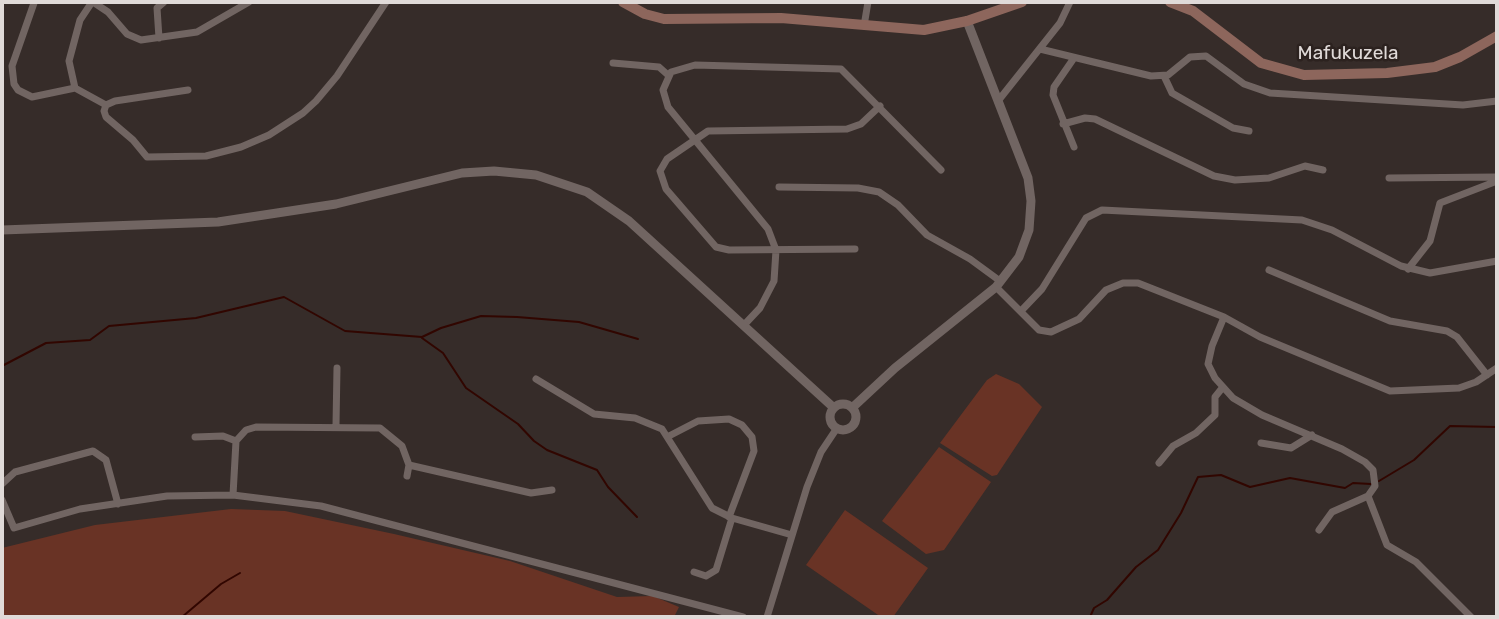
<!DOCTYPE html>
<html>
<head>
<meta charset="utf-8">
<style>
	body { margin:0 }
	#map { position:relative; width:1499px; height:619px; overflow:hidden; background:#362c29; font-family:Rubik,sans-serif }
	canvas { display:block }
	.frame { position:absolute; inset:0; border:4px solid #e0dad8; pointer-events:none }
</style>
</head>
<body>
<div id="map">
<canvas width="1499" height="619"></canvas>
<div class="frame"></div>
</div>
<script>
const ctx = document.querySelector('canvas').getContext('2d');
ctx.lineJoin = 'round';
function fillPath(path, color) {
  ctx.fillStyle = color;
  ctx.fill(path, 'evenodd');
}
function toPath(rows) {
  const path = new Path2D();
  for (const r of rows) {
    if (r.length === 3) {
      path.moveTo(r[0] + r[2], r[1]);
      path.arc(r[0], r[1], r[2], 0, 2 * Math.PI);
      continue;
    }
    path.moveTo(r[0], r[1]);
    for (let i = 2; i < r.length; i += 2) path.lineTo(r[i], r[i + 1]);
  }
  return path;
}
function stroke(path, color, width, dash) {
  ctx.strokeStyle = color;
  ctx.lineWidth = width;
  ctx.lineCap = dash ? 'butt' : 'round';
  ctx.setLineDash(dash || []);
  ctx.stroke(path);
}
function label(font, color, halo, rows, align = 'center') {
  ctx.font = font + ' Rubik,sans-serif';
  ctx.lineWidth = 5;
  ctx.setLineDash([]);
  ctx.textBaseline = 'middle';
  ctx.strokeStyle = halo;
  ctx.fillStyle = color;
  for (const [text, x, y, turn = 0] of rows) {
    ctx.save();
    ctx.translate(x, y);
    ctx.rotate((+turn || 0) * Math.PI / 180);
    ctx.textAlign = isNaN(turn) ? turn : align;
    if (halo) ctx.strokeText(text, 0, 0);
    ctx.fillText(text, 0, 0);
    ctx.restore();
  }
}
fillPath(toPath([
	[996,374,1019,384,1042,407,997,475,992,476,940,443,987,380],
	[939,447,991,482,944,550,926,554,882,521],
	[231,509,285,511,394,534,510,561,617,597,653,596,679,607,674,617,2,617,2,548,95,525],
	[845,510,928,568,893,617,881,617,806,565]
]), '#693325');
stroke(toPath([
	[422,338,443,353,466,388,518,424,534,441,547,450,597,470,608,487,637,517],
	[2,366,46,343,90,340,109,326,196,318,284,297,345,331,422,337,441,328,481,316,517,317,579,322,638,339],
	[1379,481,1414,460,1450,426,1497,427],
	[182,617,221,584,240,573],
	[1090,617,1094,608,1107,600,1136,567,1158,550,1181,513,1198,477,1221,475,1250,487,1290,478,1345,488,1353,483,1371,484]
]), '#310600', 2);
stroke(toPath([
	[92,2,80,20,69,61,75,88,106,105],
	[93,2,108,12,127,34,141,40,197,32,249,2],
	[34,3,12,66,14,84,18,90,32,97,75,88],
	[864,26,868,2],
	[159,38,157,8,164,2],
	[1040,49,1151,76,1168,75,1190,57,1206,56,1244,84,1270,93,1463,105,1497,101],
	[613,63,659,67,668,75],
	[1164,76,1172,93,1233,128,1249,131],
	[188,90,115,101,106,105,104,111,106,117,133,140,147,157,206,156,241,147,269,135,303,113,316,101,337,76,386,2],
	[998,101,1060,23,1070,2],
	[1063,124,1085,118,1095,119,1214,176,1235,180,1269,178,1305,166,1323,170],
	[1074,147,1053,95,1054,87,1074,58],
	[1389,178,1497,177],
	[779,187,858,188,879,192,898,205,927,235,970,259,1000,281],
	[855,249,729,250,716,247,666,189,660,171,667,159,708,131,847,129,861,124,880,106],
	[1408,269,1430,241,1440,203,1497,181],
	[1269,270,1390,321,1447,331,1457,337,1487,375],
	[996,287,1039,330,1051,332,1079,319,1106,290,1123,283,1138,283,1224,317,1260,337,1390,391,1459,388,1476,382,1497,368],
	[1021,311,1042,289,1086,218,1102,210,1302,220,1332,230,1401,266,1430,273,1497,261],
	[1224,317,1212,346,1208,364,1215,378,1233,398,1262,415,1342,449,1365,462,1373,470,1375,486,1368,496,1332,512,1319,530],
	[744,325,760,308,774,281,776,250,768,229,668,107,663,90,671,72,695,65,841,69,941,170],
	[536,379,594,414,635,418,662,429,712,508,732,518,792,535],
	[336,425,337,368],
	[669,436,698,421,729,419,742,425,752,437,754,451,729,517],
	[195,437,223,436,236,441],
	[1261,443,1291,448,1312,435],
	[1159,463,1173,446,1196,433,1215,415,1215,397,1223,387],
	[409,465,531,493,552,490],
	[2,484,15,472,93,451,106,460,118,504],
	[233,495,236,441,246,430,256,427,380,428,402,446,409,465,407,476],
	[1368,496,1387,545,1416,562,1471,617],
	[2,500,14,528,80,509,167,496,233,495,321,506,743,617],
	[694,572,706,576,716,570,732,518],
	[767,617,807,487,821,452,837,428]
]), '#716562', 7);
stroke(toPath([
	[2,230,218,222,336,204,462,173,494,171,536,175,587,192,629,221,834,408],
	[843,417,13],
	[852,408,895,368,996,287,1019,257,1029,230,1031,201,1028,178,967,21]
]), '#716562', 9);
stroke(toPath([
	[623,2,645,14,664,19,781,18,924,30,967,21,1022,2],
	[1170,2,1193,11,1261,63,1304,75,1387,73,1435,67,1460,57,1497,36]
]), '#8d665c', 10);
label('19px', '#e0dad8', '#2c221f', [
	["Mafukuzela",1348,54]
]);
</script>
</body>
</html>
